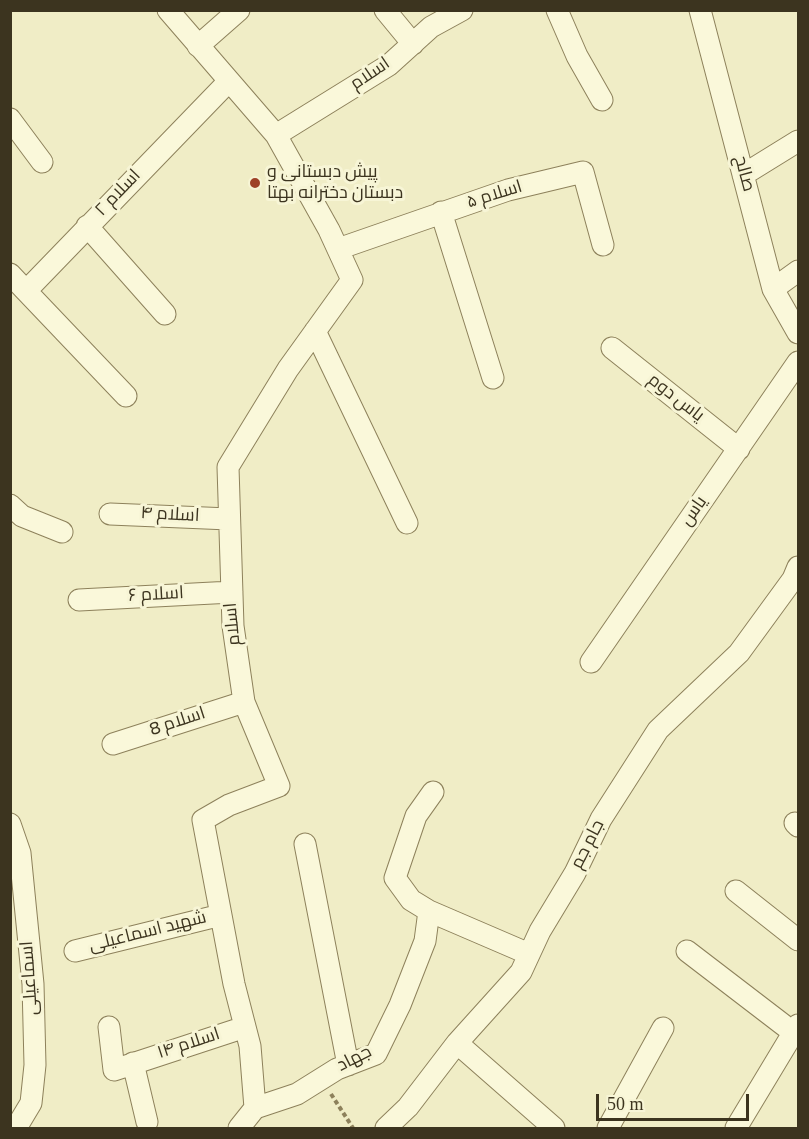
<!DOCTYPE html>
<html>
<head>
<meta charset="utf-8">
<style>
	body { margin:0 }
	#map { position:relative; width:809px; height:1139px; overflow:hidden; background:#f0edc6; font-family:Georgia,serif }
	canvas { display:block }
	.frame { position:absolute; inset:0; border:12px solid #3c341f; pointer-events:none }
	.scale { position:absolute; left:596px; top:1094px; width:153px; height:27px; box-sizing:border-box; border:3px solid #3c341f; border-top:0; padding-left:8px; font-size:18px; line-height:21px; white-space:nowrap; color:#3c341f; -webkit-text-stroke:4px #f7f5d6; paint-order:stroke }
</style>
</head>
<body>
<div id="map">
<canvas width="809" height="1139"></canvas>
<div class="frame"></div>
<div class="scale">50 m</div>
</div>
<script>
const ctx = document.querySelector('canvas').getContext('2d');
ctx.lineJoin = 'round';
function toPath(rows) {
  const path = new Path2D();
  for (const r of rows) {
    path.moveTo(r[0], r[1]);
    for (let i = 2; i < r.length; i += 2) path.lineTo(r[i], r[i + 1]);
  }
  return path;
}
function stroke(path, color, width, dash) {
  ctx.strokeStyle = color;
  ctx.lineWidth = width;
  ctx.lineCap = dash ? 'butt' : 'round';
  ctx.setLineDash(dash || []);
  ctx.stroke(path);
}
function label(font, color, halo, rows, align = 'center') {
  ctx.font = font + ' Georgia,Cairo,serif';
  ctx.lineWidth = 6;
  ctx.setLineDash([]);
  ctx.textBaseline = 'middle';
  ctx.strokeStyle = halo;
  ctx.fillStyle = color;
  for (const [text, x, y, turn = 0] of rows) {
    ctx.save();
    ctx.translate(x, y);
    ctx.rotate((+turn || 0) * Math.PI / 180);
    ctx.textAlign = isNaN(turn) ? turn : align;
    if (halo) ctx.strokeText(text, 0, 0);
    ctx.fillText(text, 0, 0);
    ctx.restore();
  }
}
const minor = toPath([
	[168,10,276,135,329,230,352,280,288,369,228,467,233,626,244,702,279,786,229,805,203,820,234,984,250,1046,255,1108],
	[385,10,413,44],
	[557,10,577,56,602,100],
	[700,10,773,289,798,333],
	[198,46,239,10],
	[10,119,42,162],
	[276,135,389,65,431,27,462,10],
	[743,175,798,141],
	[441,212,493,378],
	[87,226,165,314],
	[338,249,508,190,583,172,603,245],
	[10,274,26,291,229,81],
	[773,289,798,271],
	[26,291,126,396],
	[315,331,407,523],
	[612,348,739,449],
	[10,505,22,516,62,532],
	[110,514,229,519],
	[79,600,232,592],
	[591,662,798,362],
	[113,744,244,702],
	[795,823,798,826],
	[10,824,20,853,33,984,35,1065,31,1103,16,1128],
	[305,844,348,1065],
	[736,891,798,940],
	[429,911,529,954],
	[75,951,221,915],
	[687,951,794,1033],
	[109,1027,114,1070,245,1027],
	[457,1043,554,1128],
	[133,1063,147,1122],
	[239,1128,255,1108,297,1094,337,1069,376,1054,400,1005,425,941,429,911,411,900,395,878,416,816,433,792],
	[386,1128,408,1107,457,1043,521,972,540,931,575,873,601,819,658,730,739,653,793,579,798,567],
	[608,1128,663,1028],
	[736,1128,798,1025]
]);
stroke(minor, '#8d815b', 23);
stroke(toPath([
	[331,1094,353,1128]
]), '#8d815b', 4, [4.5, 3]);
stroke(minor, '#faf8da', 21);
for (const [x, y, r, color] of [
	[255,183,6,"#9e4228"]
]) {
  const dot = new Path2D();
  dot.arc(x, y, r, 0, 2 * Math.PI);
  ctx.fillStyle = color;
  ctx.fill(dot);
  stroke(dot, '#f7f5d6', 2);
}
label('18px', '#3c341f', '#f7f5d6', [
	["اسلام",371,75,-34],
	["صالح",743,174,75],
	["اسلام ۲",119,194,-46],
	["اسلام ۵",495,196,-17],
	["یاس دوم",675,399,38],
	["یاس",695,512,-55],
	["اسلام ۴",170,516,3],
	["اسلام ۶",156,596,-3],
	["اسلام",234,624,-95],
	["اسلام 8",178,723,-18],
	["جام جم",589,845,-63],
	["شهید اسماعیلی",148,933,-14],
	["اسماعیلی",31,978,-94],
	["اسلام ۱۴",189,1045,-18],
	["جهاد",355,1060,-27]
]);
label('18px', '#3c341f', '#f7f5d6', [
	["پیش دبستانی و",267,173],
	["دبستان دخترانه بهتا",267,194]
], 'left');
</script>
</body>
</html>
